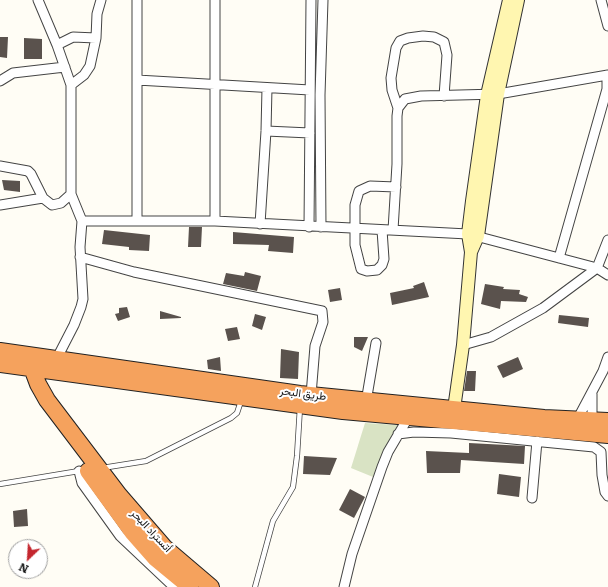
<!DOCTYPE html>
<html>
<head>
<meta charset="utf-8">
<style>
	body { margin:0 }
	#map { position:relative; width:608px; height:587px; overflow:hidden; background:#fffdf5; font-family:Literata,serif }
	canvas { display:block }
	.north { position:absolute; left:8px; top:539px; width:40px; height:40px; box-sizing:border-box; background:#fff; border:1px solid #a0a0a0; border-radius:50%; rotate:205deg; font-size:11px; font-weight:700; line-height:16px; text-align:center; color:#111 }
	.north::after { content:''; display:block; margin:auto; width:14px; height:18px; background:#c4262e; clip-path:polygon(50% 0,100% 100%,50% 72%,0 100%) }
</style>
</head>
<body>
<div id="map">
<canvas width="608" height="587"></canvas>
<div class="north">N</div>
</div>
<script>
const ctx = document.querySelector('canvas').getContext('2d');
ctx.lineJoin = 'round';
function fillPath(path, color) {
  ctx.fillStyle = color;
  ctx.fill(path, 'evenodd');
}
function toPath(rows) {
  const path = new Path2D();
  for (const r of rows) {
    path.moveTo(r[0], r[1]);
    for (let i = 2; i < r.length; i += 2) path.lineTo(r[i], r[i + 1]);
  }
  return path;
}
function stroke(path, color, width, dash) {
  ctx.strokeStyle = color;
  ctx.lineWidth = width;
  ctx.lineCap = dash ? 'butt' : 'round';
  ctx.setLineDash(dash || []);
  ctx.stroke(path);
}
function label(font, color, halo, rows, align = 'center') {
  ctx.font = font + ' Literata,Vazirmatn,serif';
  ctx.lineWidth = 4;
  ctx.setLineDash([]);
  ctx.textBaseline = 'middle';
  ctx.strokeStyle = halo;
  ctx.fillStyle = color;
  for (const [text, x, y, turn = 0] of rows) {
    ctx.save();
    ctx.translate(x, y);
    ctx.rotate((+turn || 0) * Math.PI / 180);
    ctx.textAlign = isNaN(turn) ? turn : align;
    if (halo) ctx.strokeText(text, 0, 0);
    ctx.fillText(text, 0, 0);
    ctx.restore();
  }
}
fillPath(toPath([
	[365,423,398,425,373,477,351,468]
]), '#d9e3c4');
fillPath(toPath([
	[0,37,8,37,7,58,0,57],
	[24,38,42,39,42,59,24,59],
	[2,180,20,181,20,192,4,190],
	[189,227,202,227,201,247,188,247],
	[104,230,150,235,149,251,129,250,129,247,102,244],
	[233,232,294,237,293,253,268,251,269,245,233,244],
	[245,272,261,276,257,291,223,284,226,273,244,276],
	[424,282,429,297,392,305,390,293,414,288,413,286],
	[485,284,504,287,503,289,520,290,519,294,528,297,526,302,501,301,500,309,481,304],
	[340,288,342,300,330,302,328,290],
	[127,307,130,317,118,321,115,314,119,313,119,308],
	[160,311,181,317,181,318,160,319],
	[255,314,266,317,262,330,252,326],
	[559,315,589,318,588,327,558,323],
	[237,327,240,339,228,341,225,329],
	[354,337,368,337,362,351,354,347],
	[281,349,299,352,298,379,280,378],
	[220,357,221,371,208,369,207,360],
	[518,357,523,369,503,378,497,366],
	[467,371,476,371,475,391,464,391],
	[469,443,525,446,524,464,461,460,460,473,427,473,426,451,469,453],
	[304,456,337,458,330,475,303,474],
	[499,474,521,477,519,497,497,494],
	[350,489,365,497,354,518,339,510],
	[27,509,28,526,14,527,13,511]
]), '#5a524d');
const lane = toPath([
	[102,468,146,461,231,418,237,413,241,401],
	[0,484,79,471],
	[255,587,273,521,293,487,297,456,300,407]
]);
const street = toPath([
	[38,0,57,45,71,85,71,194,82,221,80,247,83,299,81,307,74,325,57,358],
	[601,0,608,26],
	[57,45,73,37,96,38],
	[137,80,310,90],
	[0,81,13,73,65,67],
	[71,85,84,75,90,66,96,38,97,14,101,0],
	[398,108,392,90,391,78,396,48,400,41,408,38,423,36,434,37,444,42,447,55,444,96],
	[266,131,310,133],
	[0,166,28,171,31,174,43,198,52,205,61,203,71,194],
	[0,205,43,198],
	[82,221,215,221,468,234,597,268,608,275],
	[137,221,137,0],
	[215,221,215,0],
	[260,224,266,131,267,88],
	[309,227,311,0],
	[321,227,320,95,323,0],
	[382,230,384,259,382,265,377,270,367,271,361,269,355,245,355,205,359,191,370,186,396,187],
	[393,230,397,164,397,116,398,108,405,99,421,96,498,94,608,75],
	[80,257,134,272,322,311,323,322,315,346,311,395],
	[559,258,607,89,607,75],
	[463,345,491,337,543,308,597,268,608,240],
	[592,394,592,421],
	[366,402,376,343],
	[577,420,603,371,608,357],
	[398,434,414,432,451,433,594,447,601,452,602,475,605,492,608,496],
	[79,471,82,483,120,536,174,587],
	[532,498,537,441],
	[344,587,352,554,382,467,388,452,408,418]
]);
const secondary = toPath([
	[471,252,478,236,498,94,518,0],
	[454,409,463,345,471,252,468,234,472,201,487,95,509,0]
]);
const highway = toPath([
	[0,351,300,394,544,418,608,421],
	[34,359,32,368,38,384,47,400,119,495,164,547,211,587],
	[0,364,343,411,608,435],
	[88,471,133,533,155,558,190,587]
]);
stroke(lane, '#444', 6);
stroke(street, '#444', 11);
stroke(secondary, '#333', 14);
stroke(highway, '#222', 18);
stroke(lane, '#fff', 4.5);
stroke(street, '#fff', 9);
stroke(secondary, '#fff6b0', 12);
stroke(highway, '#f5a25d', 16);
label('11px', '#111', '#fff', [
	["طريق البحر",303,394,7],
	["أتستراد البحر",151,531,47]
]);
</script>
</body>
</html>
